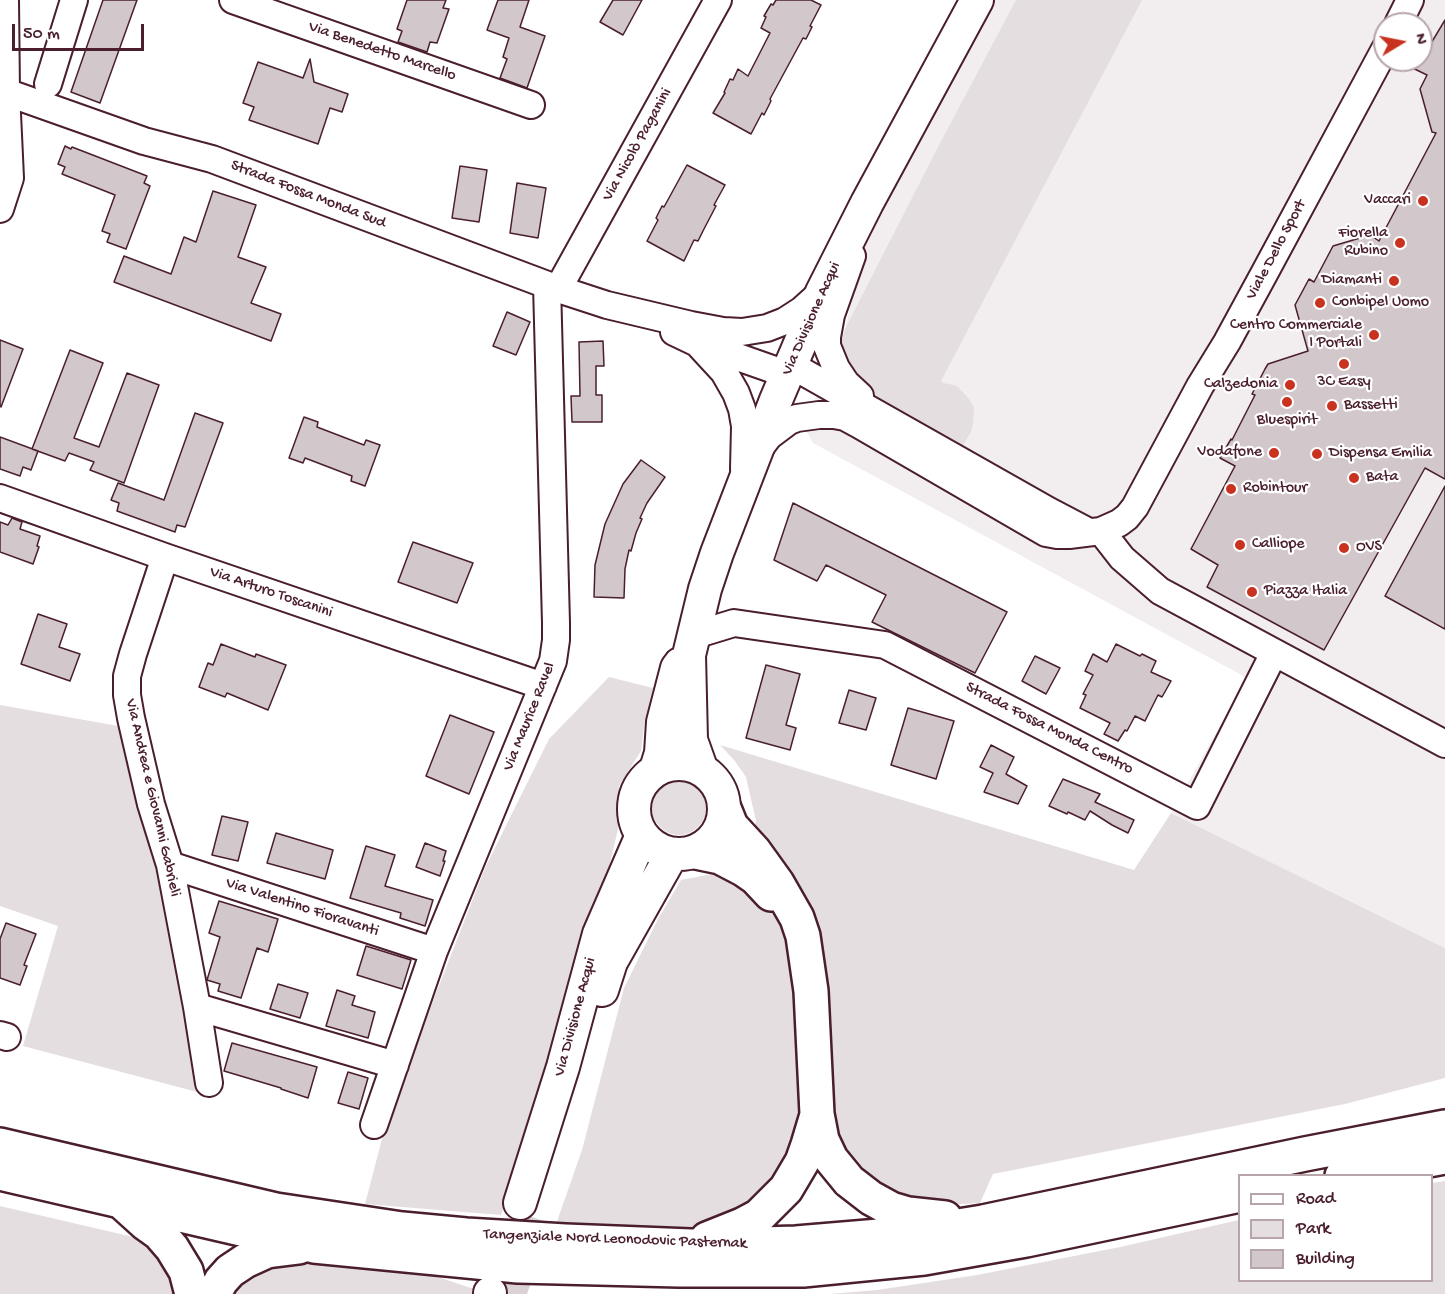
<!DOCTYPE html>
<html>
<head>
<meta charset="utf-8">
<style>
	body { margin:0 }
	#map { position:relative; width:1445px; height:1294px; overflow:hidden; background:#fff; font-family:"Gochi Hand",sans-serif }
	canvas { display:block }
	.legend { position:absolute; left:1238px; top:1174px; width:195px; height:108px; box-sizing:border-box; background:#fff; border:2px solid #b7a5aa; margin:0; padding:8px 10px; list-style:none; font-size:18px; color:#4a1f2b }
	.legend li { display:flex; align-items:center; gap:12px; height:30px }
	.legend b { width:30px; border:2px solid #b7a5aa }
	.north { position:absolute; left:1373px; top:12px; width:60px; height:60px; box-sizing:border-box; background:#fff; border:2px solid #b7a5aa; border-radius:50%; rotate:80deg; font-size:16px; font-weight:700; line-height:24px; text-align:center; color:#4a1f2b }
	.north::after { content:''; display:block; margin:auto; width:21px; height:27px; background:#c8321e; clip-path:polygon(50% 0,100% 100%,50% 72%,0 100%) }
	.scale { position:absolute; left:12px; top:24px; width:132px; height:27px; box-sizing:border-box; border:3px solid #4a1f2b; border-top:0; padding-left:8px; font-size:18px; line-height:21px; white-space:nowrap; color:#4a1f2b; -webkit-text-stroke:4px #fff; paint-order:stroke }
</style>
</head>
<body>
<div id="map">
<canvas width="1445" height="1294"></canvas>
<ul class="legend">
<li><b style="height:8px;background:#fff"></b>Road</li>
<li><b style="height:16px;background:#e5dee0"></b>Park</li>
<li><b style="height:16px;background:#d2c7cb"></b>Building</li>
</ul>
<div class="north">N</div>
<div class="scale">50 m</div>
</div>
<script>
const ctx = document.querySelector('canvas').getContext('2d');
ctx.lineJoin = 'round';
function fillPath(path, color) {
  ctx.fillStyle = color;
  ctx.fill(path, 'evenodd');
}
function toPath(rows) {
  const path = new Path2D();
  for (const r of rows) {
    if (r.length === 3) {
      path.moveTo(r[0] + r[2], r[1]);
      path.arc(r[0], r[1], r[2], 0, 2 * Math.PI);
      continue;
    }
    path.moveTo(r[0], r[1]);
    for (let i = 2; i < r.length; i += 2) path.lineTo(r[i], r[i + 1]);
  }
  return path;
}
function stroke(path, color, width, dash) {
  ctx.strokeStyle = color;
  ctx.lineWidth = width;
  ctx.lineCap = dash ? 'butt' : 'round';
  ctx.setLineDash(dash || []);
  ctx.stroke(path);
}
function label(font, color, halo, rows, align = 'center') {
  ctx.font = font + ' "Gochi Hand",sans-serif';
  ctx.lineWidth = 4.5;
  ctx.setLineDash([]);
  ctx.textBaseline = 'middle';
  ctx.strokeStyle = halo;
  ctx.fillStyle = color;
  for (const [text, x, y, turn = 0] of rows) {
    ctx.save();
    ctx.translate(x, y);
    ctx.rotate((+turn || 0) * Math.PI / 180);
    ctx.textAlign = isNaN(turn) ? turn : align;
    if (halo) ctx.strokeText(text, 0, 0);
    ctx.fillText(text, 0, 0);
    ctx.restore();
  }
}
fillPath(toPath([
	[995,0,1445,0,1445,948,1171,813,1247,678,813,443,803,425,840,345,845,329,867,240,900,176],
	[1385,24,1421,24,1421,60,1385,60]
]), '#f2eeef');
fillPath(toPath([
	[1016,0,1142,0,941,381,943,383,954,385,958,387,969,399,974,408,973,424,971,432,962,447,907,413,874,396,846,371,840,345,845,329,938,147],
	[609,677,653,688,645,719,641,751,619,786,618,829,607,876,515,1175,501,1215,365,1204,388,1116,485,868,549,739],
	[0,705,124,727,160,868,188,999,201,1093,23,1046,58,926,0,906],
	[720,745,1134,870,1171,813,1445,948,1445,1078,1345,1104,993,1174,980,1203,915,1207,854,1174,837,1145,831,1118,822,959,809,904,789,873,754,832,756,821,746,777,734,760],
	[679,808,27],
	[717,873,740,875,789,926,808,1107,771,1195,710,1228,555,1227,582,1150,624,988,658,919,681,880],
	[1445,1181,1445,1294,829,1294,877,1290,977,1275,1120,1247,1239,1220,1240,1280,1432,1280,1432,1183],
	[0,1206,142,1239,157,1249,179,1294,0,1294],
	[293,1258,438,1277,477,1290,476,1294,227,1294,241,1275]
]), '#e5dee0');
const building = toPath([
	[103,0,137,0,100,103,71,92,103,0],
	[407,0,446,0,443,8,449,9,437,43,430,42,427,52,398,42,402,31,397,29,407,0],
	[498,0,529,0,520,27,545,36,527,88,500,78,507,59,503,57,509,38,487,30,498,0],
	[613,0,642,0,623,35,600,22,613,0],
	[776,0,811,0,821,5,810,26,812,27,806,39,803,38,770,99,771,101,764,115,762,113,751,134,713,113,725,93,724,92,730,79,733,80,738,69,748,76,770,33,761,28,766,17,764,16,771,4,773,5,776,0],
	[1445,20,1445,479,1425,468,1324,650,1207,587,1218,565,1191,549,1235,466,1220,458,1231,439,1232,440,1255,395,1252,394,1265,369,1268,364,1308,351,1295,305,1309,279,1314,282,1333,246,1370,235,1379,241,1436,133,1432,132,1420,89,1427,75,1396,60,1421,60,1445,20],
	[310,59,314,82,348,94,342,112,330,108,318,144,249,120,254,107,243,103,258,62,303,78,310,59],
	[65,146,71,149,72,147,147,176,144,183,150,186,126,249,107,242,110,234,102,231,115,195,62,174,65,167,58,164,65,146],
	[687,165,725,185,714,205,716,206,704,229,698,241,694,240,684,261,647,241,658,220,656,218,662,206,664,207,687,165],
	[460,166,487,170,479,222,452,218,460,166],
	[517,183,546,188,538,238,510,233,517,183],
	[213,191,256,205,238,257,266,267,251,303,281,314,271,341,114,282,124,256,171,274,184,237,196,242,213,191],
	[507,312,530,322,516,355,493,346,507,312],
	[0,340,23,349,1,407,0,406,0,340],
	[603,341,604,366,596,366,596,395,602,395,602,422,572,422,571,396,580,396,579,342,603,341],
	[70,350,103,363,74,438,99,447,127,373,159,385,124,483,90,470,94,462,69,453,65,461,32,449,70,350],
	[195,413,223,423,185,527,177,525,175,532,117,511,119,503,111,500,118,483,164,500,195,413],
	[304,417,318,422,317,427,364,445,366,440,380,445,365,486,351,481,352,476,305,458,303,463,289,458,304,417],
	[0,437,38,451,31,470,23,467,20,476,0,469,0,437],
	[641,460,665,477,647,503,640,518,642,519,636,533,631,551,629,550,625,569,624,598,594,597,595,565,605,524,623,484,641,460],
	[1445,486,1445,629,1385,596,1445,486],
	[793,503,1007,612,975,673,872,622,886,595,826,565,817,581,774,560,793,503],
	[12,518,22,522,20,529,40,536,37,546,39,547,33,564,0,552,0,522,8,525,12,518],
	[413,542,473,563,457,603,398,582,413,542],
	[38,614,67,624,59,647,80,654,70,681,21,664,38,614],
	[221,644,255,657,256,654,286,665,268,710,227,693,225,697,199,687,208,663,213,665,221,644],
	[1116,644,1140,656,1142,654,1156,661,1151,672,1171,681,1162,697,1158,695,1145,721,1135,716,1127,731,1125,730,1118,741,1104,734,1110,723,1080,708,1086,695,1083,694,1093,675,1085,671,1093,654,1107,662,1116,644],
	[1035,656,1060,668,1046,694,1022,681,1035,656],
	[766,665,800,674,786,725,796,728,790,750,746,738,766,665],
	[849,690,876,698,866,730,839,723,849,690],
	[908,708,954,721,936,779,891,765,908,708],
	[450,715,494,732,469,794,426,776,450,715],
	[991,745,1014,757,1006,774,1027,786,1018,804,984,792,993,773,980,767,991,745],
	[1063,779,1100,794,1095,802,1134,820,1128,833,1112,825,1090,811,1085,820,1068,812,1067,814,1049,806,1063,779],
	[222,816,248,822,238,861,212,855,222,816],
	[276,833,333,850,325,879,267,863,276,833],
	[425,843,446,851,443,861,445,861,440,876,416,867,425,843],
	[366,846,395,855,385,886,433,900,425,926,400,918,401,913,350,898,366,846],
	[219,901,278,919,268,952,257,948,241,998,218,991,220,984,207,980,220,937,209,933,219,901],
	[6,923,36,934,24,965,27,966,20,985,0,978,0,939,6,923],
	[366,946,411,960,402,989,357,975,366,946],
	[278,984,308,993,300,1018,270,1009,278,984],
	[337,990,355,996,352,1005,375,1012,368,1038,326,1026,337,990],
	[232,1043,317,1067,308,1098,281,1089,281,1088,224,1071,232,1043],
	[348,1072,368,1078,359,1109,338,1103,348,1072]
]);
fillPath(building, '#d2c7cb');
stroke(building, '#4a1f2b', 1.5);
stroke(toPath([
	[510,1294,539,1213]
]), '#dbd2d5', 32, [32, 16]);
const minor = toPath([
	[233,0,531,105],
	[1398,24,1410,0],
	[48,84,74,0],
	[0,90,144,141,212,159,558,289,607,305,691,325,723,331,742,332,767,328,785,321,802,310,822,292],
	[0,209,10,178,6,92,5,0],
	[852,256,831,315,827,337,827,346,836,368,846,383,860,396],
	[558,289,718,0],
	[674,332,695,342,786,374],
	[700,346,724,372,736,393,742,409,745,426,744,469],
	[791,365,1049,511,1089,532],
	[759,449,769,436,789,421,797,418,819,415,834,415,845,417,858,424,1046,533,1057,535,1069,535,1101,531,1119,523,1127,517,1135,507,1200,386,1227,342,1264,274,1385,49],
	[0,498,165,557,543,686],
	[1101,531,1122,558,1160,591,1445,744],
	[165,557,133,654,127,676,127,695,131,718,151,804,170,865,197,1007,209,1083],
	[694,637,698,634,734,623,885,645,1197,806,1274,653],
	[170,865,434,951],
	[197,1007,395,1065],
	[0,1035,7,1037],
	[374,1125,434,951,553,661,556,640,556,623,547,285]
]);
const major = toPath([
	[679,809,45],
	[701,768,691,740,689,655,705,589,717,553,776,400,822,292,867,203,977,0],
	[656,769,661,753,663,722,677,668,680,664],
	[602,990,611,962,672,854],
	[520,1203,563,1067,599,934,642,835],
	[490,1294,490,1293]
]);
const highway = toPath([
	[725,811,731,826,754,851,777,883,797,918,803,936,811,991,817,1114,822,1140,831,1159,849,1181,871,1198,891,1209,908,1214,945,1218],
	[696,852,720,857,743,869,756,878,771,894],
	[0,1145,276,1210,402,1229,466,1235,565,1241,691,1246,796,1243,915,1233,983,1222,1305,1154,1445,1127],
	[0,1173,314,1246,518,1266,679,1270,803,1270,924,1258,1026,1240,1240,1195],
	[1342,1176,1445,1157],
	[124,1204,145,1223,159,1233,172,1248,186,1271,192,1294],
	[707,1239,742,1225,759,1216,786,1189,802,1162,808,1145,817,1115],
	[214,1294,221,1281,230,1271,245,1261,267,1251,299,1247]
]);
stroke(minor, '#4a1f2b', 30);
stroke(major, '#4a1f2b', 36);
stroke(highway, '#4a1f2b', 38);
stroke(minor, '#fff', 26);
stroke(major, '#fff', 32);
stroke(highway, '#fff', 33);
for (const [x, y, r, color] of [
	[1423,201,6,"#c8321e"],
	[1400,243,6,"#c8321e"],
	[1394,281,6,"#c8321e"],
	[1320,303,6,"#c8321e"],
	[1374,335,6,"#c8321e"],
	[1344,364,6,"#c8321e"],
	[1290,385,6,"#c8321e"],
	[1287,402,6,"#c8321e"],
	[1332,406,6,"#c8321e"],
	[1274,453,6,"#c8321e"],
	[1317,454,6,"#c8321e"],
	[1354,478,6,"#c8321e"],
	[1231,489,6,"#c8321e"],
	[1240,545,6,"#c8321e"],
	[1344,548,6,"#c8321e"],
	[1252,592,6,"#c8321e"]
]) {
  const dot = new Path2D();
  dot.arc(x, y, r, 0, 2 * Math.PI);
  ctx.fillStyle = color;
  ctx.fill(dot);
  stroke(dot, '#fff', 2);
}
label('16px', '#4a1f2b', '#fff', [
	["Via Benedetto Marcello",382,52,19],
	["Via Nicolò Paganini",638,145,-61],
	["Strada Fossa Monda Sud",308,195,21],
	["Viale Dello Sport",1277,250,-62],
	["Via Divisione Acqui",812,319,-66],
	["Via Arturo Toscanini",271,593,19],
	["Via Maurice Ravel",530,717,-68],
	["Strada Fossa Monda Centro",1049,729,27],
	["Via Andrea e Giovanni Gabrieli",152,798,77],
	["Via Valentino Fioravanti",302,908,18],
	["Via Divisione Acqui",576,1017,-75],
	["Tangenziale Nord Leonodovic Pasternak",615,1240,2]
]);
label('16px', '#4a1f2b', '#fff', [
	["Vaccari",1411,201,"right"],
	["Fiorella",1388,234,"right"],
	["Rubino",1388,252,"right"],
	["Diamanti",1382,281,"right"],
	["Conbipel Uomo",1332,303],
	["Centro Commerciale",1362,326,"right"],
	["I Portali",1362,344,"right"],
	["3C Easy",1344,383,"center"],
	["Calzedonia",1278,385,"right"],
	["Bassetti",1344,406],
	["Bluespirit",1287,421,"center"],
	["Vodafone",1262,453,"right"],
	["Dispensa Emilia",1329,454],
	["Bata",1366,478],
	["Robintour",1243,489],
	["Calliope",1252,545],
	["OVS",1356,548],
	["Piazza Italia",1264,592]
], 'left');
</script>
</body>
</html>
